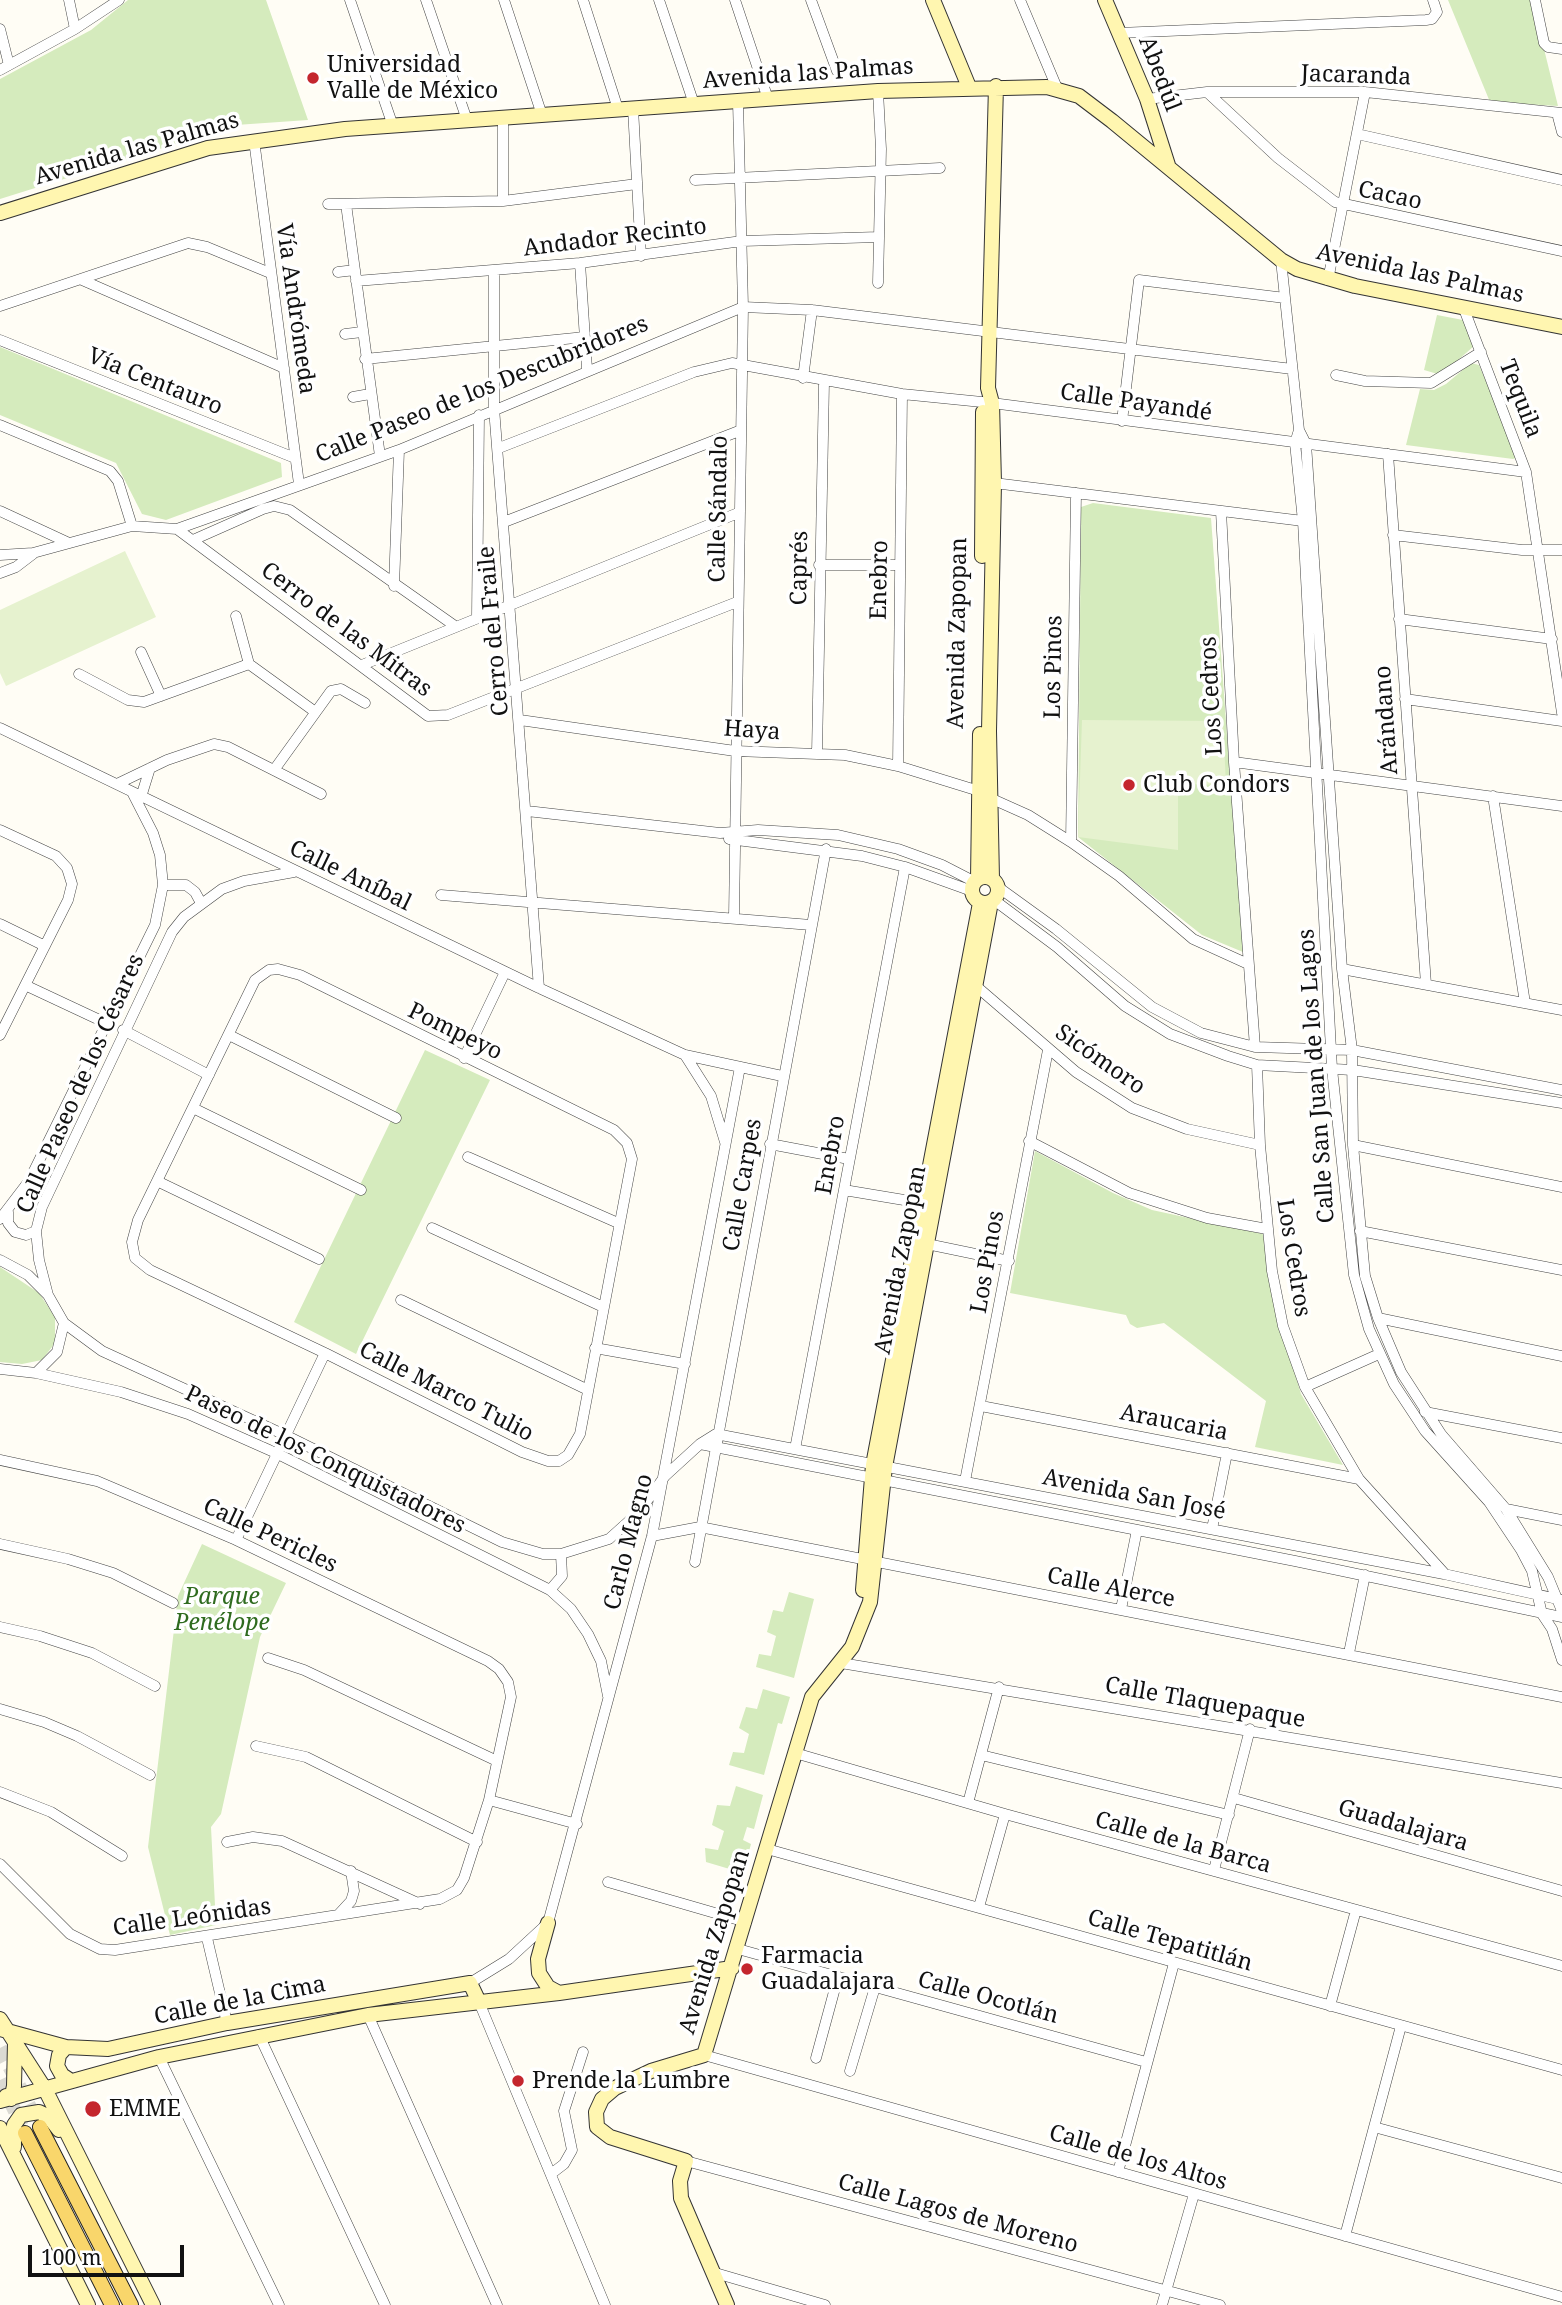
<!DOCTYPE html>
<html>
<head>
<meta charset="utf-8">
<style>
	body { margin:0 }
	#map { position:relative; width:1562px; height:2305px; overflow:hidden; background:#fffdf5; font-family:"Noto Serif",serif }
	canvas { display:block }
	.scale { position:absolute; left:28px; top:2245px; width:156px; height:32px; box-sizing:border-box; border:4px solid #111; border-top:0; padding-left:9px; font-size:21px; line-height:24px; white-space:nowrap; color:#111; -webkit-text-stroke:5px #fff; paint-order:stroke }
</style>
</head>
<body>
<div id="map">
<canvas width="1562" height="2305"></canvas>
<div class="scale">100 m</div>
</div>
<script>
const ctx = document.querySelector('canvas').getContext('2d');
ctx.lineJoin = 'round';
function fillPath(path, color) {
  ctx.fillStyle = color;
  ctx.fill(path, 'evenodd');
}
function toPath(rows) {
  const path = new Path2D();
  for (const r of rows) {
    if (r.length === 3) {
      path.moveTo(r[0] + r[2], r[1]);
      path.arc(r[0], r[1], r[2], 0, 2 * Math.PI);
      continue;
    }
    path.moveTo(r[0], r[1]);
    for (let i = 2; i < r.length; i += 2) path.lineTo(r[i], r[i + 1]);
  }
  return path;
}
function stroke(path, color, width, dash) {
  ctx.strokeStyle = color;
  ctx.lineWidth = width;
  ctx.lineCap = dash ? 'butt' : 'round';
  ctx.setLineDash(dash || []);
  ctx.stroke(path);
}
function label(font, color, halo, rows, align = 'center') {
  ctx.font = font + ' "Noto Serif",serif';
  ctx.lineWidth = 7;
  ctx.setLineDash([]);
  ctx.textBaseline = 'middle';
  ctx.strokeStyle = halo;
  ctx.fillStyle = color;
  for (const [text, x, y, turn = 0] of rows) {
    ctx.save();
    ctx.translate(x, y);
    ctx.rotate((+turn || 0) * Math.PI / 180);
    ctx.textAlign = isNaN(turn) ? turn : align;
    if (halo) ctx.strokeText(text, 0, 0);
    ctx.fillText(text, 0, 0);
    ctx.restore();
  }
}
fillPath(toPath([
	[128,0,266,0,308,120,236,125,0,199,0,79,91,30],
	[1448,0,1532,0,1558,106,1490,102],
	[1437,315,1463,320,1474,346,1441,375,1424,370],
	[0,347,281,463,282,477,166,520,142,514,116,463,0,415],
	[1471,363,1479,365,1518,457,1513,459,1406,445,1420,389,1434,390,1446,384],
	[1093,503,1211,518,1243,952,1202,935,1078,837,1081,507],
	[425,1050,490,1080,356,1354,294,1322],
	[1035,1151,1113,1193,1152,1210,1263,1234,1273,1298,1301,1394,1343,1465,1255,1447,1266,1401,1164,1323,1137,1328,1130,1324,1126,1315,1010,1293],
	[0,1267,39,1293,55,1317,55,1343,42,1360,22,1364,0,1362],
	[202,1544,286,1583,260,1637,221,1814,211,1827,216,1925,170,1935,148,1847,178,1596],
	[789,1592,814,1599,794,1678,756,1667,759,1654,771,1656,776,1636,767,1632,773,1610,783,1612],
	[763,1689,790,1697,782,1724,778,1723,764,1775,729,1765,733,1752,744,1753,749,1734,739,1728,746,1707,757,1709],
	[736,1786,763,1795,754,1829,747,1827,743,1840,751,1844,743,1873,706,1862,705,1848,718,1850,724,1831,712,1825,717,1805,730,1806]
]), '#d5ebbd');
fillPath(toPath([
	[125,551,156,617,6,686,0,673,0,610],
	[1082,720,1223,721,1226,785,1178,784,1178,850,1078,837]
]), '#e6f2cf');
stroke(toPath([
	[0,2048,40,2127],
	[0,2080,22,2126]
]), '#dbdad3', 14, [14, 7]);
const street = toPath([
	[69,0,75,29],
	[350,0,393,126],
	[426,0,467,120],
	[504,0,542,115],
	[583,0,618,109],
	[659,0,694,104],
	[735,0,768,99],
	[811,0,837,71],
	[1020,0,1057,88],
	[1535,0,1544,43,1548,47,1562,49],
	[0,29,9,65],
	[1119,33,1426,20,1432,19,1437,12,1433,0],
	[0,70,75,29,119,0],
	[1207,92,1278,158,1335,202,1562,251],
	[1147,99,1207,92,1365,92,1562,113],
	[633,108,641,256],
	[1557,113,1562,132],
	[1357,134,1562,180],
	[254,140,299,484],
	[695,180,940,168],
	[503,201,503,118],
	[328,204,503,201,637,184],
	[346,204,380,456],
	[1281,260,1299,430,1306,444,1342,969,1352,1050,1353,1145,1365,1276,1378,1318,1401,1372,1441,1434,1506,1509,1548,1577,1562,1611],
	[580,263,587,369],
	[494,271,494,408,539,988],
	[338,272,355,270],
	[82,280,284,368],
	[1328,280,1365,92],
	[356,281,580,263,742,241,879,237],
	[878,283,881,149,878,91],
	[0,306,188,243,207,247,270,273],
	[1464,309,1526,472,1562,713],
	[345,334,362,332],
	[0,340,295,458],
	[365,359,585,337],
	[1336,375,1365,381,1431,383,1481,352],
	[803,378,812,310],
	[353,397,370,394],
	[1122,421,1139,280,1285,298],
	[0,425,110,471,118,481,132,526],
	[1299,430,1295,443,1303,521,1332,1069,1354,1275,1369,1329,1394,1384,1425,1431,1489,1502,1521,1550,1532,1571,1542,1614,1552,1629,1562,1660],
	[499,448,694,372,732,363,902,394,992,403,1526,472],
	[1388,454,1426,984],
	[994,483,1303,521],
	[0,511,69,543],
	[1221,511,1234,762,1255,1047],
	[504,522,739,431],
	[177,529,428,716,448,715,737,602],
	[1393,535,1522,550,1562,550],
	[193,540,263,509,274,506,290,510,455,626],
	[0,555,33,553,132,526,177,529,399,450,743,307,812,310,1292,369],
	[819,565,899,565],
	[0,573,16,567,33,554],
	[394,586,399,450],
	[236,616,249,664,314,711],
	[477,618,479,415],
	[1399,619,1552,639],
	[141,652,161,696],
	[362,665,738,513],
	[79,674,128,700,144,702,249,664],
	[1405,699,1562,721],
	[520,720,735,751,845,755,898,766,979,791],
	[0,728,539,988,685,1055,711,1096,725,1142],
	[817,754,824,382],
	[1234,762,1562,806],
	[898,766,902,394],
	[274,770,331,691,341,689,365,703],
	[117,784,167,760,214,744,228,747,321,794],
	[1493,796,1525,1003],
	[141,797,150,768],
	[990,798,1028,815,1071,842,1119,876,1193,939,1248,964],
	[527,811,720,833,758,830,838,835,898,849,942,865,975,882],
	[0,830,56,856,67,868,72,884,68,900,0,1035],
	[729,839,862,856,905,867,972,891],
	[1071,842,1076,493],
	[163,885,186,885,195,892,201,903],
	[998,887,1056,929,1152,1007,1201,1033,1255,1047,1352,1050,1562,1090],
	[441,895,811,925],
	[994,900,1057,947,1125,1006,1170,1034,1228,1056,1257,1065,1353,1070,1562,1103],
	[734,917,743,307,738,101],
	[0,924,45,946],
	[278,969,300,975,614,1130,627,1143,632,1159,580,1434,568,1455,559,1461,548,1461,522,1452,325,1353,150,1270,135,1258,132,1242,138,1220,255,980,269,970,278,969],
	[1342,969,1562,1010],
	[27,986,106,1023],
	[976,986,1076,1072,1132,1108,1187,1129,1260,1145],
	[123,1030,209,1075],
	[229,1035,396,1118],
	[685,1055,782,1076],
	[464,1058,505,972],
	[1257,1065,1260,1145,1272,1271,1283,1326,1305,1387,1359,1479,1444,1573],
	[195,1109,361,1190],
	[1029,1141,1129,1193,1207,1218,1267,1229],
	[770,1144,849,1159],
	[1353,1145,1562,1187],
	[468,1157,618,1223],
	[159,1182,319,1259],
	[844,1190,922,1203],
	[8,1212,8,1223,15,1232,26,1235,36,1231],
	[0,1219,29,1181,155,925,163,885,160,855,153,833,132,792],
	[432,1228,601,1306],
	[1360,1231,1562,1270],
	[927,1244,1009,1261],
	[0,1260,28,1275,48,1295,64,1323,102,1351,285,1435,502,1542,543,1554,561,1554,609,1539,638,1513,665,1476,700,1444,716,1434,1444,1574,1562,1600],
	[48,1295,39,1260,36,1231,42,1207,172,932,184,917,222,889,244,881,294,872],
	[401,1300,586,1389],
	[1378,1318,1562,1356],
	[595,1348,685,1364],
	[0,1369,36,1373,121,1392,188,1414,276,1453,550,1590,571,1609,588,1634,601,1661,608,1696],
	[36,1373,57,1352,64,1323],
	[1305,1387,1379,1354],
	[981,1406,1359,1479],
	[1425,1412,1562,1438],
	[700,1444,1295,1561,1562,1617],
	[795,1449,905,867],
	[0,1460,97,1481,236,1540,488,1661,499,1669,508,1682,511,1697,489,1800,464,1878,457,1890,440,1899,115,1950,100,1949,70,1934,0,1864],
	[965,1481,1048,1050],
	[1506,1509,1562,1520],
	[1212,1529,1227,1453],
	[652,1536,700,1527,1562,1697],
	[236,1540,325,1353],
	[0,1544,68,1559,113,1573,173,1603],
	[695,1562,826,849],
	[550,1590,562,1576,561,1554],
	[1121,1609,1137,1530],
	[0,1627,40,1636,92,1653,155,1686],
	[1349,1653,1365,1575],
	[268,1658,304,1670,497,1761],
	[841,1663,1562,1783],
	[0,1709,44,1722,77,1736,150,1775],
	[256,1746,306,1757,477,1842],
	[795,1753,1005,1814,1562,1966],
	[981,1755,1229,1815],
	[0,1792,51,1812,122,1856],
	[1234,1798,1562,1891],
	[489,1800,577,1824],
	[968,1803,999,1687],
	[227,1842,253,1837,282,1841,420,1904],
	[767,1849,1562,2070],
	[1214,1870,1250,1729],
	[608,1882,746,1922],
	[979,1907,1005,1814],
	[339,1914,351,1901,354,1891,351,1871],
	[207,1938,227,2023],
	[738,1949,1146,2062],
	[470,1983,509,1959,548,1923,652,1536,740,1067],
	[479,2002,605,2305],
	[1330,2006,1356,1910],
	[368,2015,497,2305],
	[259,2035,385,2305],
	[704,2055,1562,2297],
	[159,2057,279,2305],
	[816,2058,838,1977],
	[850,2071,875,1987],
	[1374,2127,1562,2178],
	[686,2161,1220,2305],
	[1118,2172,1174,1963],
	[551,2174,564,2164,572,2150,564,2111,583,2052],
	[1345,2236,1401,2026],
	[712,2272,825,2305],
	[1162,2305,1194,2194]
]);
const secondary = toPath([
	[933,0,969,87],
	[1105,0,1147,99,1168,165],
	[0,213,208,148,345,129,878,91,1047,87,1079,96,1112,121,1281,260,1297,269,1355,286,1562,327],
	[982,556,983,412],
	[985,890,13],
	[978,879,980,734],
	[992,879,989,731,994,483,992,403,988,388,996,86],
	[863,1590,873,1465,980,903],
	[548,1923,538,1959,539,1973,548,1987,559,1993],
	[0,2019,45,2089,153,2305],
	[0,2029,66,2047,108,2049,227,2023,470,1983,479,2002],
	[66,2047,59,2055,57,2066,62,2075,71,2081],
	[6,2096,11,2099,14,2086,15,2042],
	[0,2101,159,2057,368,2015,559,1993,732,1968],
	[0,2128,88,2305],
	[14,2147,14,2125,21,2115,39,2112,49,2117,59,2130],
	[727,2305,681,2198,680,2181,686,2161,610,2137,597,2127,596,2112,602,2099,615,2088,651,2071,704,2055,812,1697,852,1647,870,1602,885,1467,991,902]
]);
const primary = toPath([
	[40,2127,131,2305],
	[25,2133,112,2305]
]);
stroke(street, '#444', 11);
stroke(secondary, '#333', 16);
stroke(primary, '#222', 16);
stroke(street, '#fff', 10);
stroke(secondary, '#fff6b0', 14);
stroke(primary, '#f9d66b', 14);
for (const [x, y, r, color] of [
	[313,78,7,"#c4262e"],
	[1129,785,7,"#c4262e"],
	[747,1969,7,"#c4262e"],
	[518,2081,7,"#c4262e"],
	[93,2109,9,"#c4262e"]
]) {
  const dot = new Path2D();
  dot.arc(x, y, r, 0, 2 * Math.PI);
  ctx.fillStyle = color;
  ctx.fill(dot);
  stroke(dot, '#fff', 2.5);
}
label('23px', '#111', '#fff', [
	["Universidad",327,65],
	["Valle de México",327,91],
	["Club Condors",1143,785],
	["Farmacia",761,1956],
	["Guadalajara",761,1982],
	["Prende la Lumbre",532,2081],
	["EMME",109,2109]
], 'left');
label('23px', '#111', '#fff', [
	["Avenida las Palmas",808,74,-4],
	["Abedúl",1159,74,69],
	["Jacaranda",1356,76,2],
	["Avenida las Palmas",137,149,-16],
	["Cacao",1390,196,12],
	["Andador Recinto",615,238,-7],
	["Avenida las Palmas",1420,274,12],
	["Vía Andrómeda",295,309,82],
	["Vía Centauro",155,382,22],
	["Calle Paseo de los Descubridores",482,390,-22],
	["Tequila",1520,399,69],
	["Calle Payandé",1136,403,8],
	["Calle Sándalo",719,509,-89],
	["Caprés",800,568,-89],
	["Enebro",880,580,-89],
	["Cerro de las Mitras",346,630,37],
	["Cerro del Fraile",494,631,-95],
	["Avenida Zapopan",958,633,-89],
	["Los Pinos",1054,667,-89],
	["Los Cedros",1212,696,-93],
	["Arándano",1387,720,-94],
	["Haya",752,731,4],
	["Calle Aníbal",350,876,26],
	["Pompeyo",455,1032,26],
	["Sicómoro",1100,1060,35],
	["Calle San Juan de los Lagos",1317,1076,-94],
	["Calle Paseo de los Césares",81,1084,-66],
	["Enebro",831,1155,-80],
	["Calle Carpes",743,1185,-80],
	["Los Cedros",1293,1258,81],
	["Avenida Zapopan",901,1260,-79],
	["Los Pinos",988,1262,-80],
	["Calle Marco Tulio",446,1392,27],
	["Araucaria",1174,1423,11],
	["Paseo de los Conquistadores",325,1460,26],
	["Avenida San José",1134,1495,11],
	["Calle Pericles",270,1536,25],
	["Carlo Magno",629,1542,-76],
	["Calle Alerce",1111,1588,11],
	["Calle Tlaquepaque",1205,1703,10],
	["Guadalajara",1403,1826,16],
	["Calle de la Barca",1183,1843,15],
	["Calle Leónidas",192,1918,-8],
	["Calle Tepatitlán",1170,1941,16],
	["Avenida Zapopan",715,1942,-73],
	["Calle Ocotlán",988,1998,15],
	["Calle de la Cima",240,2001,-11],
	["Calle de los Altos",1138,2158,16],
	["Calle Lagos de Moreno",958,2214,15]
]);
label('italic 23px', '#2f6b1f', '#fff', [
	["Parque",222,1597],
	["Penélope",222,1623]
]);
</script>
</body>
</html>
